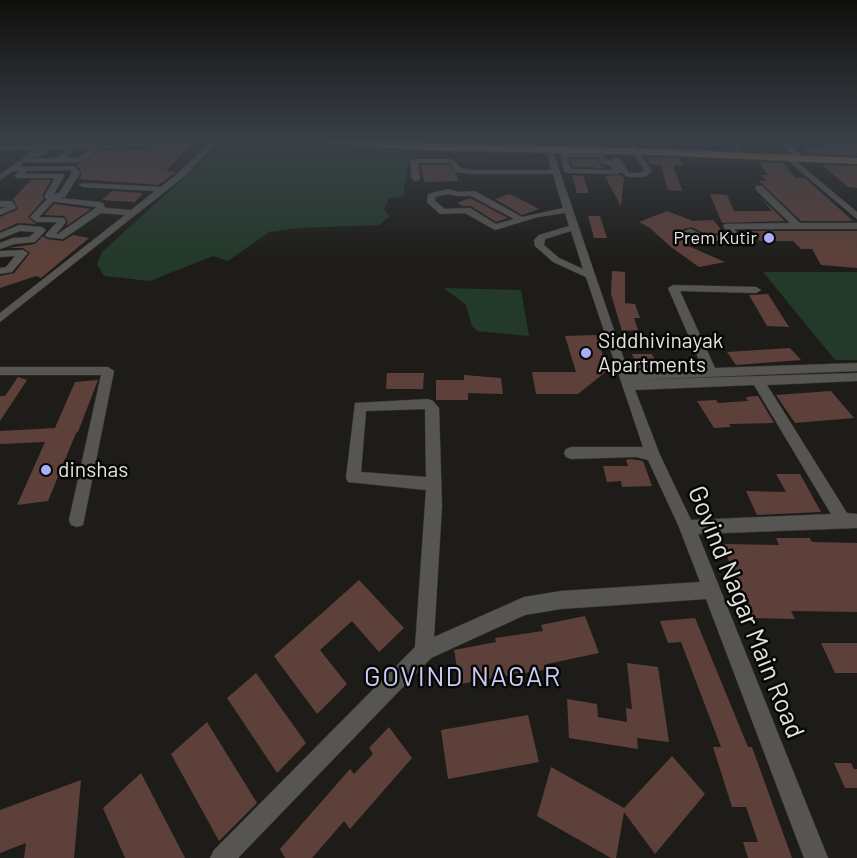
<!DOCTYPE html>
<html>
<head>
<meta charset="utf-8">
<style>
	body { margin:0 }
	canvas { display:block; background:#1d1c18 }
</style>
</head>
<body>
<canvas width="857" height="858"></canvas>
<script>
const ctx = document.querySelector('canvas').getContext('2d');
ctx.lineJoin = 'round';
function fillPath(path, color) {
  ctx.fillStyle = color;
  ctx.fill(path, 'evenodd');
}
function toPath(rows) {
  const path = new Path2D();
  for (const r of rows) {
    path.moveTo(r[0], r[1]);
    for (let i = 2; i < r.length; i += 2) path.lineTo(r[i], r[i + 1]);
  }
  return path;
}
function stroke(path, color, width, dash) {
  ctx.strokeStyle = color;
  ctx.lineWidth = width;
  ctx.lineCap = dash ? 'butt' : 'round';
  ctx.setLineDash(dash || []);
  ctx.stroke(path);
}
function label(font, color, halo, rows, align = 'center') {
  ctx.font = font + ' Barlow,sans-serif';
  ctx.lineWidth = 5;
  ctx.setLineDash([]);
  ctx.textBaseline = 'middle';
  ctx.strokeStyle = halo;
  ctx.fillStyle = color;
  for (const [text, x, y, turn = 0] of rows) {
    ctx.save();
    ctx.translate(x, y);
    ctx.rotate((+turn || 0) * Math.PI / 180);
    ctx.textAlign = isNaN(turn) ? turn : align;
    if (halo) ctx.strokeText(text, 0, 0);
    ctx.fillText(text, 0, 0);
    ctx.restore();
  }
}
fillPath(toPath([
	[226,140,306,140,416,149,409,161,404,188,405,195,389,198,384,210,390,216,379,225,297,228,269,232,228,261,213,256,150,281,104,276,97,264,102,252],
	[763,272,857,272,857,360,835,360],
	[444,288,521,290,529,336,477,331,472,326,466,305]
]), '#233929');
fillPath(toPath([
	[35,140,148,140,30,143],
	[176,140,195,140,166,171,176,172,158,185,79,179,82,173,77,165,102,150,143,149],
	[818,140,857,141,857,156,811,154,803,146,827,147],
	[646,157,679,158,683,165,673,165,682,191,668,190,661,165,650,164],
	[570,159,597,159,601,166,609,168,573,167],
	[759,162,784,163,795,178,805,178,853,221,801,221,759,181,767,181,761,175,768,175],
	[421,165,449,165,456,174,458,181,424,182],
	[822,165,857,166,857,188,848,187],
	[572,175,583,176,589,193,577,193],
	[621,175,624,178,621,206,605,176],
	[31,180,51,180,42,196,44,199,28,217,36,224,18,223,0,231,0,217,18,209,13,199],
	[112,191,143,193,135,202,102,200],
	[509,194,514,196,539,209,522,215,495,199],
	[710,194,727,195,734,211,772,211,759,196,785,221,722,223],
	[470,198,508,218,496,222,471,206,463,206,457,203],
	[54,204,56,204,91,209,66,226,68,221,64,216,44,215],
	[667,211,693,221,713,220,724,233,705,234,692,227,683,229,683,233,699,243,686,245,725,262,699,267,671,247,650,228,639,222],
	[588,216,600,216,607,238,594,238],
	[752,231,857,231,857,268,821,265,812,249,801,249,793,241,760,241],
	[73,235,89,238,41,278,36,276,0,288,0,276,14,273,30,253,23,248,8,248,35,244,43,236,47,239,63,241],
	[612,271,625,272,625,303,635,304,640,318,634,318,638,330,622,331,611,294],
	[768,294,789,327,767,326,749,295],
	[596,335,608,370,578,394,536,394,532,372,576,372,565,336],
	[790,348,801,360,736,365,727,352],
	[632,354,652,354,659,368,638,368],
	[387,373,424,373,423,389,386,389],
	[464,375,501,378,503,394,468,393,468,400,436,400,436,380,464,380],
	[18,377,27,380,0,421,0,396,5,396],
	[98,380,78,432,76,433,48,501,17,505,45,442,0,444,0,431,55,428,75,382],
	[831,391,854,418,795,423,776,395],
	[758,396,774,423,729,424,731,427,714,428,697,401,716,400,718,403,748,401,746,397],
	[630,459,643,461,652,486,622,487,621,481,607,482,603,466,628,466,626,460],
	[776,474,800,474,821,512,757,515,746,491,786,492],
	[776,538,810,538,812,542,857,543,857,612,791,611,795,619,752,618,722,544,779,545],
	[359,580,404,628,379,652,352,621,320,650,347,684,317,714,274,656],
	[585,616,599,653,547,664,548,669,460,684,454,650,496,642,495,638,543,631,541,625],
	[695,618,748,747,752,747,792,858,748,858,743,842,758,842,746,807,732,807,713,747,721,747,681,642,668,643,660,621],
	[821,643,857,643,857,673,835,673],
	[627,663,658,667,669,742,637,738,638,749,569,738,567,699,597,704,598,717,627,722,626,708,632,709],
	[256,673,306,743,277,773,227,698],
	[528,715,539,762,448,779,441,730],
	[207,722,257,803,219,841,171,754],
	[389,727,412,758,350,829,344,821,312,858,285,858,280,849,350,769,354,774,373,754,369,748],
	[672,756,705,794,655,854,624,812,616,858,611,858,537,816,551,767,624,808],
	[834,763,851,763,854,769,857,769,857,788,845,788],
	[141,773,185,858,125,858,103,808],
	[81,780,74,858,24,858,26,843,0,853,0,810]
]), '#5d4039');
const minor = toPath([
	[160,140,174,140,143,147,101,148,79,163,25,162,21,160,31,151,44,150,47,150,47,154,32,158,57,158,67,149,0,150,0,146,143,143,160,140],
	[92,148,77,159,67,156,75,149,92,148],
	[212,140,219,140,186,175,0,322,0,313,125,215,101,213,63,239,47,237,45,235,57,222,36,222,30,217,47,199,44,197,55,178,18,178,14,176,19,171,13,171,0,180,0,174,19,161,23,163,19,167,75,166,80,173,65,197,59,198,100,202,103,203,105,208,131,210,155,191,83,187,79,185,83,183,161,187,180,171,212,140],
	[70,170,72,173,59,193,54,194,64,176,63,174,25,174,27,171,70,170],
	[53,202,56,202,97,207,58,234,56,234,66,222,64,218,39,217,53,202],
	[626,140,632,140,652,171,645,177,627,177,621,172,618,174,568,173,564,171,560,153,600,153,607,160,614,161,614,158,620,158,629,173,640,173,644,170,626,140],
	[567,157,598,157,601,164,610,165,613,170,571,169,567,157],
	[648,140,702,141,705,143,702,145,655,144,648,140],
	[730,140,736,140,745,154,739,154,730,140],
	[779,140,786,140,799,153,799,157,793,157,779,140],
	[545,145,551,146,628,371,703,369,668,288,673,285,756,287,761,290,756,293,680,291,715,368,857,363,857,371,631,380,857,373,857,381,767,385,847,513,857,514,857,528,698,534,828,858,804,858,706,599,561,609,525,615,431,658,238,858,210,858,214,850,415,647,426,490,348,482,346,478,355,403,428,399,433,401,439,408,442,506,434,637,524,597,561,591,700,582,679,527,648,460,636,457,571,459,566,457,564,453,566,449,571,447,643,447,586,277,553,262,535,246,534,240,539,235,569,226,565,213,538,217,495,230,465,213,440,214,427,202,428,194,448,189,459,192,475,191,522,217,563,208,553,174,471,174,455,172,450,163,418,163,420,179,416,181,412,179,410,161,414,159,452,159,461,168,471,170,551,170,545,145],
	[448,194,459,196,471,196,514,219,496,224,470,208,445,209,435,201,435,197,448,194],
	[571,231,583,269,559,258,544,245,545,239,571,231],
	[754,385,831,514,691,520,660,455,635,390,754,385],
	[425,409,426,477,361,472,366,411,425,409],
	[790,156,857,212,857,219,787,160,786,158,790,156],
	[756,186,762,186,800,223,857,223,857,229,734,229,741,237,739,239,702,242,684,231,691,229,704,236,729,235,723,226,724,224,790,223,756,190,756,186],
	[0,201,12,201,16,208,0,215,0,209,7,207,0,207,0,201],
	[19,225,42,227,46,230,35,242,14,244,0,249,0,243,13,238,29,237,35,232,20,231,0,239,0,233,19,225],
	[23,250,28,253,12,272,0,274,0,268,6,267,15,256,0,257,0,251,23,250],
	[0,367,108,367,114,371,83,525,77,527,71,525,69,520,101,375,0,375,0,367]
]);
const major = toPath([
	[313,140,657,149,857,158,857,164,657,155,422,150,317,143,313,140]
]);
stroke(minor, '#383735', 1);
stroke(major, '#383735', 2);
fillPath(minor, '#565551');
fillPath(major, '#a6713e');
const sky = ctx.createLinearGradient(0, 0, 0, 260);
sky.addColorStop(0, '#100f0d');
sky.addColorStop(0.54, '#3a4048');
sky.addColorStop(1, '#3a404800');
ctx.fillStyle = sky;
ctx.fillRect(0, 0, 857, 260);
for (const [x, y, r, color] of [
	[769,238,6,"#abaffb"],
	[586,353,6,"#abaffb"],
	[46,470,6,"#abaffb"]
]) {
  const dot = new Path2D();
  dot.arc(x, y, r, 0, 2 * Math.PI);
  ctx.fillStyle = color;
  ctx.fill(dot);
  stroke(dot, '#070705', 2);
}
label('18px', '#e4e3e1', '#070705', [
	["Prem Kutir",757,238]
], 'right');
label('21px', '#e4e3e1', '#070705', [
	["Siddhivinayak",598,341],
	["Apartments",598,365],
	["dinshas",58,470]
], 'left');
label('26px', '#e4e3e1', '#070705', [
	["Govind Nagar Main Road",746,612,68]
]);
ctx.letterSpacing = '1.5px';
label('27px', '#cbcefa', '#070705', [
	["GOVIND NAGAR",463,677]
]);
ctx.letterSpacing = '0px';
</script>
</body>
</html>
